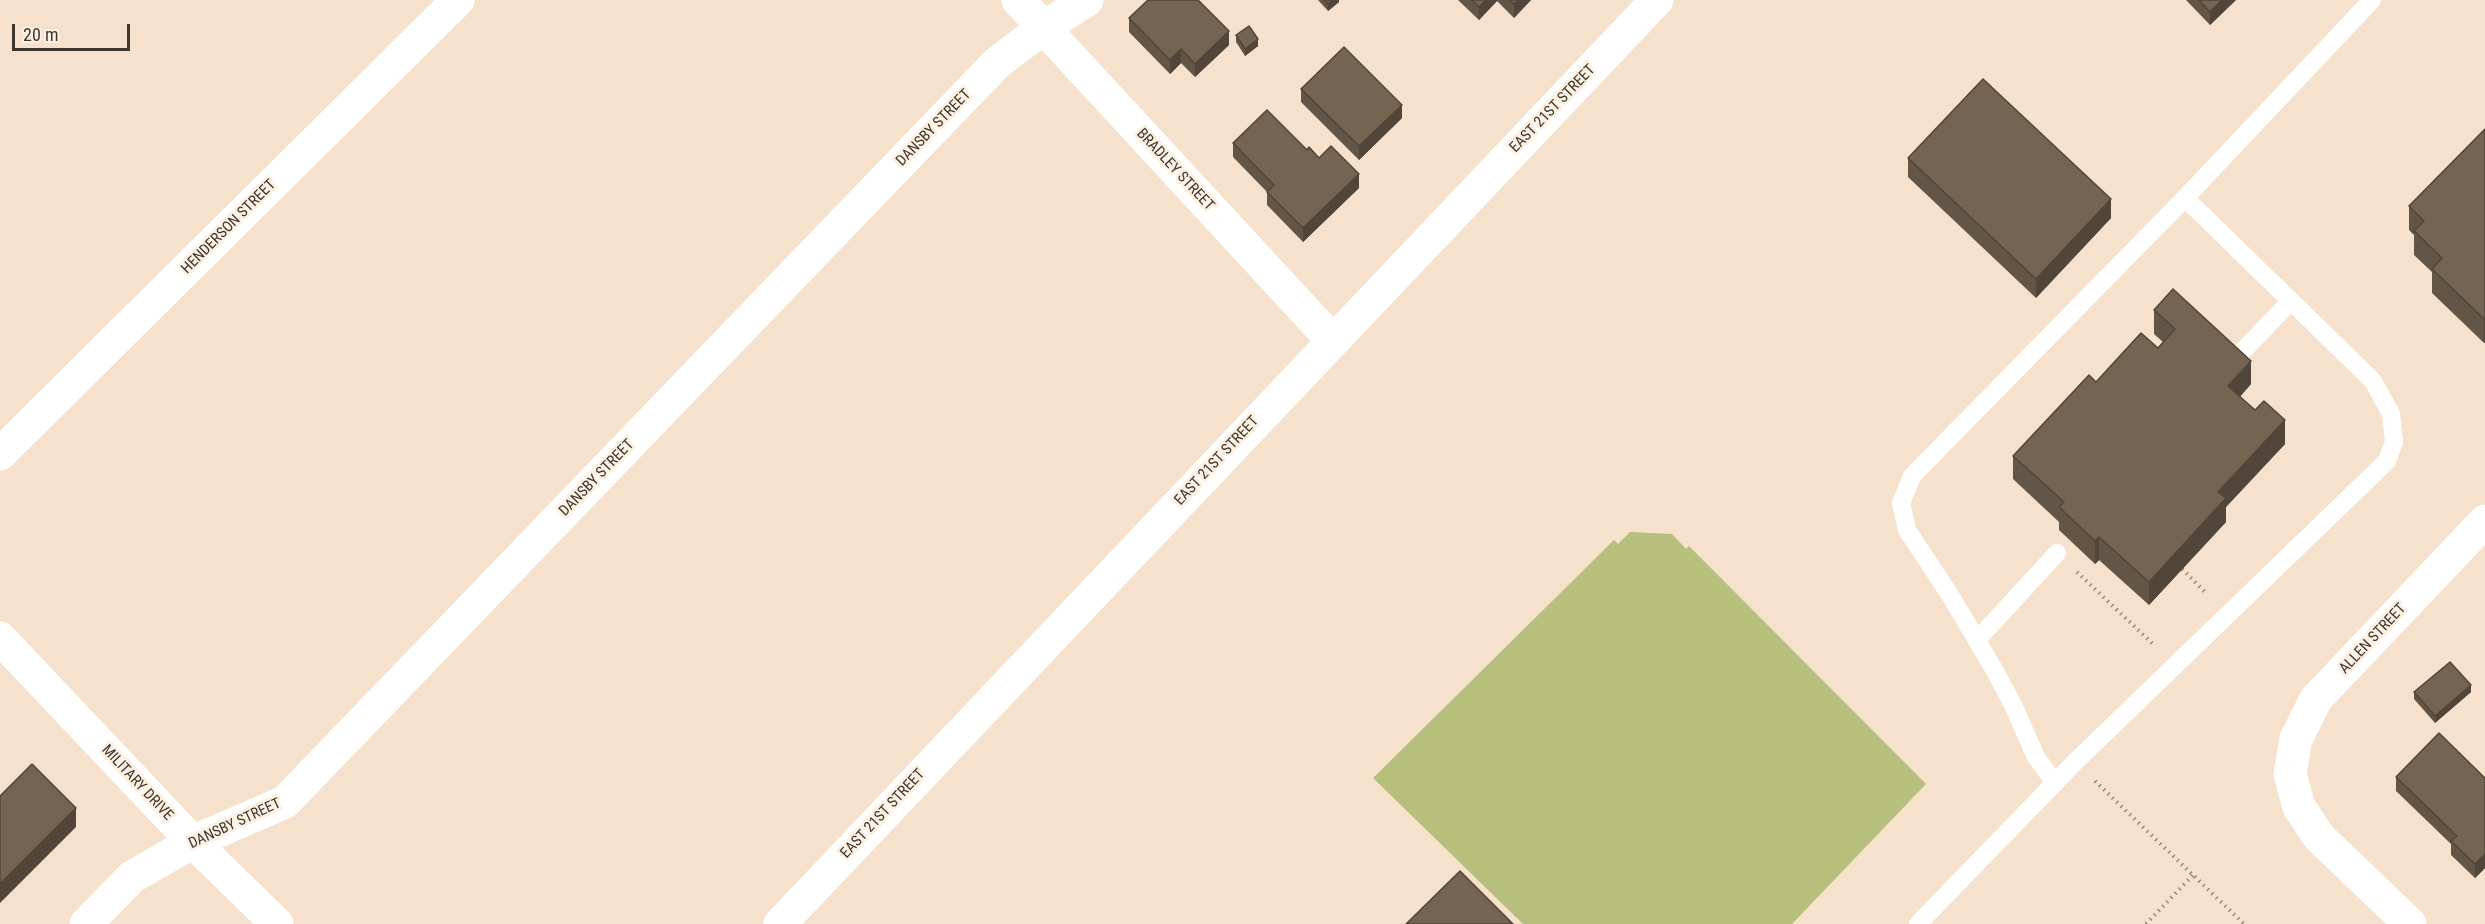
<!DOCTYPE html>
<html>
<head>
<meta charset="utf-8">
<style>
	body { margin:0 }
	#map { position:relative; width:2485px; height:924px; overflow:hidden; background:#f6e2cc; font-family:"Roboto Condensed",sans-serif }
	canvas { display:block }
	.scale { position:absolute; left:12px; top:24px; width:118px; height:27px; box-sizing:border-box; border:3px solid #3e372e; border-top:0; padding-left:8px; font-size:18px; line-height:21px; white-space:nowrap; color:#3e372e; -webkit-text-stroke:4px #fdf1e4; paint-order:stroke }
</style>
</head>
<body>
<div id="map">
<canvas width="2485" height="924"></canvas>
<div class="scale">20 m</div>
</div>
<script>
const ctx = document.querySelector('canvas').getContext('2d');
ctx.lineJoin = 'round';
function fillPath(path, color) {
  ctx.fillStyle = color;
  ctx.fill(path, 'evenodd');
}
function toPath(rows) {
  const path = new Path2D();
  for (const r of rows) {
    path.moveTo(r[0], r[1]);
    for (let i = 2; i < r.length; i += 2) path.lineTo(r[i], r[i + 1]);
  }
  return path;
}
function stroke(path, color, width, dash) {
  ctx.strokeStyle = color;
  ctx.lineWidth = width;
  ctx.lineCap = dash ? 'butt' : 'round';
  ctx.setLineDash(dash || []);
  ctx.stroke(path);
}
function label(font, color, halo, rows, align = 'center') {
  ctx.font = font + ' "Roboto Condensed",sans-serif';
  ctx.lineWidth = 6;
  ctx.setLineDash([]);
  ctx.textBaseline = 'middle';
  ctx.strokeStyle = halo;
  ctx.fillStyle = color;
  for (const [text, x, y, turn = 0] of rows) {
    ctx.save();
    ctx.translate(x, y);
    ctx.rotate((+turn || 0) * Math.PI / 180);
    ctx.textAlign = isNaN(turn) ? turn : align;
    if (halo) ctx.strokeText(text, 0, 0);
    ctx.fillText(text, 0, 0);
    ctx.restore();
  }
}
fillPath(toPath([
	[1630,532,1672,534,1686,549,1689,546,1926,784,1792,924,1523,924,1373,778,1614,540,1618,544]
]), '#b7bf7d');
stroke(toPath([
	[2182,569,2207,594],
	[2077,572,2154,645],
	[2095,781,2244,924],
	[2146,924,2193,875]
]), '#978a7b', 4, [1.5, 4.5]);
stroke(toPath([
	[2236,358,2291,301],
	[1977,640,2057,553],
	[2055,783,2036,757,2013,705,1995,671,1950,595,1907,530,1901,503,1912,476,2185,198,2372,0],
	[1918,924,2075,762,2387,461,2394,442,2391,414,2373,381,2185,198]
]), '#fff', 18);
stroke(toPath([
	[1018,0,1332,340],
	[0,454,458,0],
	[0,638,193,842,277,924],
	[86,924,132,877,193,842,285,802,997,63,1043,28,1087,0],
	[780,924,1657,0],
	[2410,924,2319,837,2299,807,2290,774,2296,739,2316,699,2485,521]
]), '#fff', 33);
fillPath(toPath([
	[1318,0,1339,0,1339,2,1328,11],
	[1458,0,1531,0,1514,18,1497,1,1479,20],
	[2186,0,2236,0,2210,25],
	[1129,18,1229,45,1195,77,1181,63,1170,74,1129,32],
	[1236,35,1258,46,1245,56,1236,42],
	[1301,89,1402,118,1359,160,1301,102],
	[2485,129,2485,342,2484,343,2432,293,2432,272,2414,255,2414,235,2409,230,2409,206],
	[1233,143,1307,150,1319,158,1359,188,1303,242,1267,205,1267,192,1233,157],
	[1908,158,2111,218,2036,298,1908,177],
	[2154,310,2251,384,2240,397,2285,444,2226,507,2226,522,2149,605,2099,560,2095,564,2059,530,2059,522,2013,479,2013,456,2096,382,2158,348,2163,342,2154,334],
	[2414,692,2471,692,2435,723,2414,699],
	[2396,777,2485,778,2485,868,2475,878,2451,855,2451,844,2396,791]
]), '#645646');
fillPath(toPath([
	[1333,0,1339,0,1339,2,1328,11,1328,4],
	[1486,0,1497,0,1497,1,1479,20,1479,7],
	[1518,0,1531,0,1514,18,1514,4],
	[2222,0,2236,0,2210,25,2210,12],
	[1229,31,1229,45,1195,77,1195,64],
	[1258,39,1258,46,1245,56,1245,49],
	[1181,49,1181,63,1170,74,1170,60],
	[1402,105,1402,118,1359,160,1359,146],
	[1359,174,1359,188,1303,242,1303,228],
	[2111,199,2111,218,2036,298,2036,279],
	[2485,318,2485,342,2484,343,2484,319],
	[2251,361,2251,384,2228,409,2228,386],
	[2285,420,2285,444,2226,507,2226,522,2149,605,2149,582,2218,492],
	[2099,537,2099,560,2095,564,2095,541],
	[2471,685,2471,692,2435,723,2435,716],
	[76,808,76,827,0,903,0,884],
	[2485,854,2485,868,2475,878,2475,864]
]), '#514639');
const building = toPath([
	[1148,0,1198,0,1229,31,1195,64,1181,49,1170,60,1129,18,1148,0],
	[1325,0,1333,0,1328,4,1325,0],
	[1472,0,1486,0,1479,7,1472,0],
	[1510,0,1518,0,1514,4,1510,0],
	[2199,0,2222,0,2210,12,2199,0],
	[1249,26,1258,39,1245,49,1236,35,1249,26],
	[1344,47,1402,105,1359,146,1301,89,1344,47],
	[1983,79,2111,199,2036,279,1908,158,1983,79],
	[1267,110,1307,150,1309,147,1319,158,1331,146,1359,174,1303,228,1267,192,1274,185,1233,143,1267,110],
	[2485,129,2485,318,2484,319,2432,269,2442,258,2414,231,2424,221,2409,206,2485,129],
	[2173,289,2251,361,2228,386,2255,410,2264,401,2285,420,2218,492,2226,498,2149,582,2099,537,2095,541,2059,507,2064,502,2013,456,2089,375,2096,382,2141,333,2158,348,2175,329,2154,310,2173,289],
	[2450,662,2471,685,2435,716,2414,692,2450,662],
	[2439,733,2485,778,2485,854,2475,864,2451,841,2457,836,2396,777,2439,733],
	[32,764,76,808,0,884,0,796,32,764],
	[1460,871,1513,924,1406,924,1460,871]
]);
fillPath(building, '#746451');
stroke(building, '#514639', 1.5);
label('15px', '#3e372e', '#fdf1e4', [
	["EAST 21ST STREET",1553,109,-46],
	["DANSBY STREET",934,128,-46],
	["BRADLEY STREET",1175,170,47],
	["HENDERSON STREET",229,227,-45],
	["EAST 21ST STREET",1217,461,-47],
	["DANSBY STREET",597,478,-46],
	["ALLEN STREET",2373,639,-47],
	["MILITARY DRIVE",137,783,47],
	["EAST 21ST STREET",883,814,-47],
	["DANSBY STREET",235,824,-25]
]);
</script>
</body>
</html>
